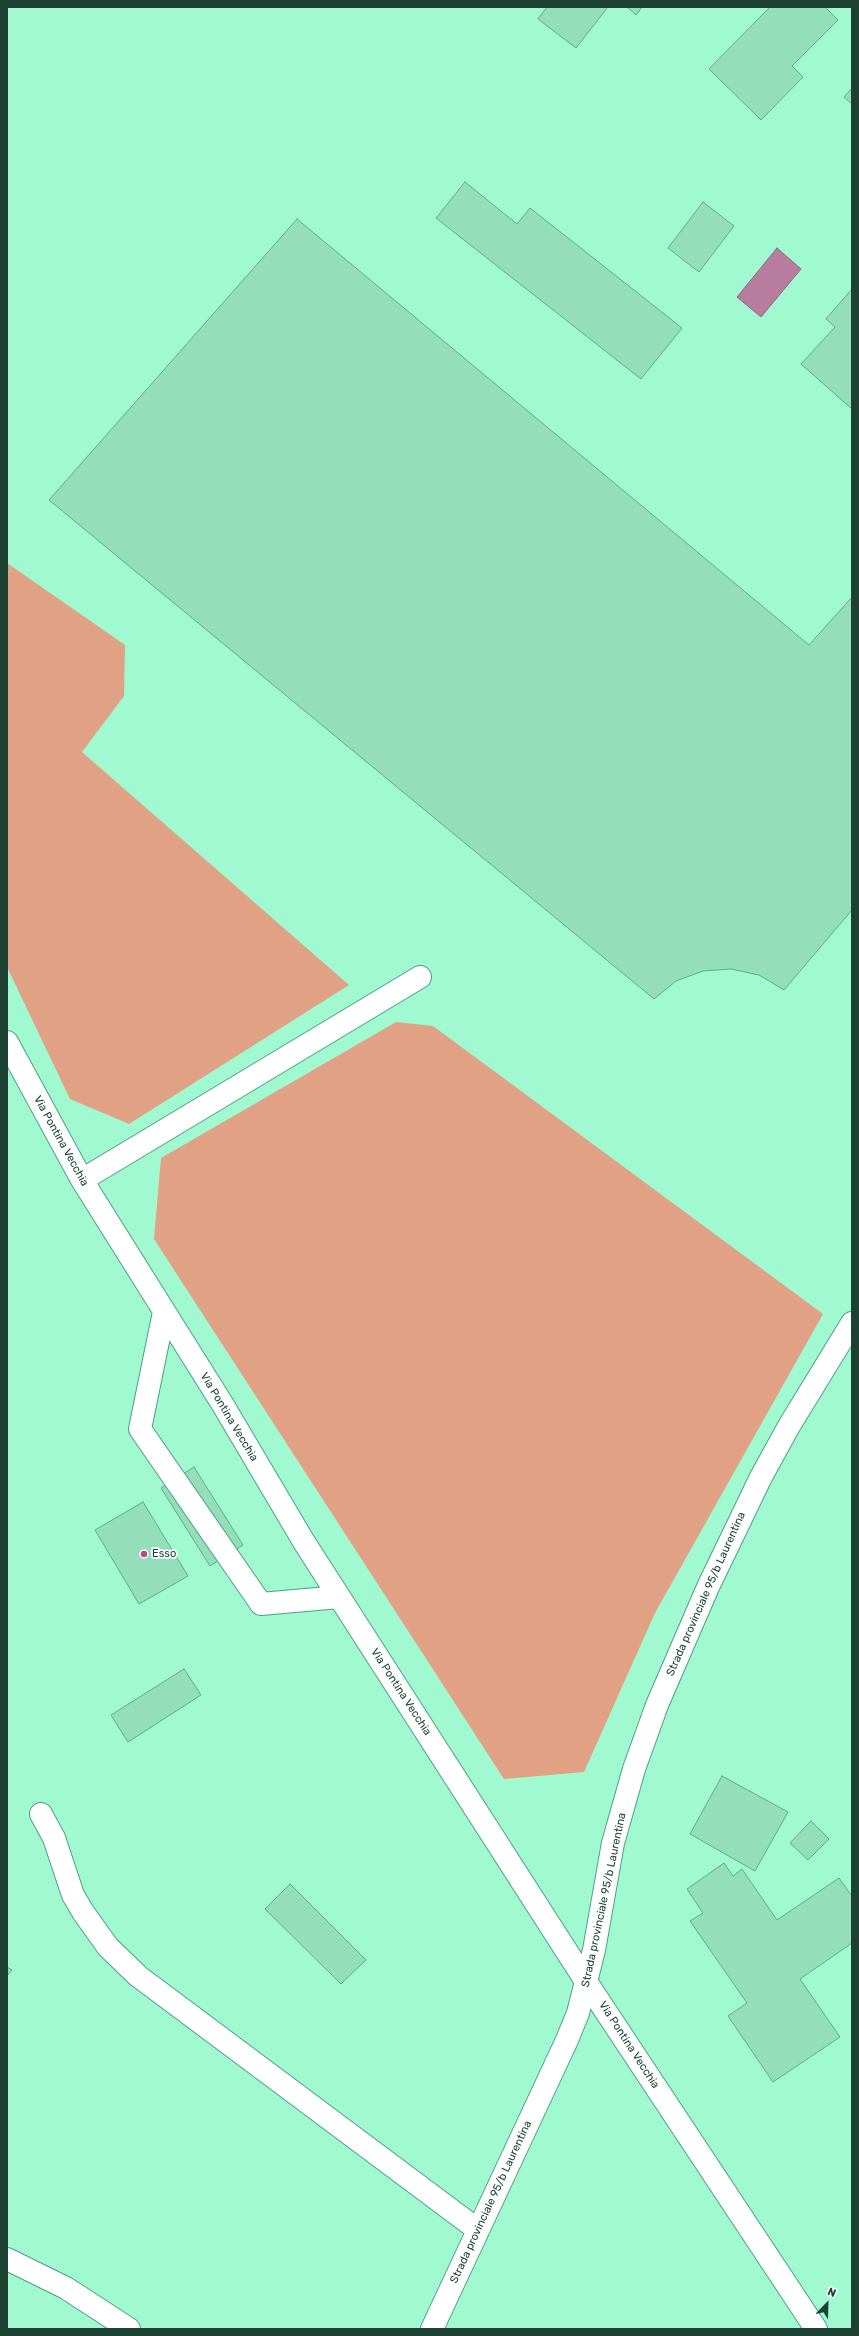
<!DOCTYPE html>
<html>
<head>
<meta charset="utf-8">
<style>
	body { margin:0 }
	#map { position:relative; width:859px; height:2336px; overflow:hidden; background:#a0f9d1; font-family:Rubik,sans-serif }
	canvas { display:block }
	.frame { position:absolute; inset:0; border:8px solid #1c4132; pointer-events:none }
	.north { position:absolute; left:807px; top:2284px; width:40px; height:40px; -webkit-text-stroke:3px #fff; paint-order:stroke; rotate:23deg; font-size:11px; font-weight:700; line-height:16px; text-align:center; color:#1c4132 }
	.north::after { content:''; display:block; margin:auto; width:14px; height:18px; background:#1c4132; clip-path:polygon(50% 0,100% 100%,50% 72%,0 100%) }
</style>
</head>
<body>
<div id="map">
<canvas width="859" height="2336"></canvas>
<div class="frame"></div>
<div class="north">N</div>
</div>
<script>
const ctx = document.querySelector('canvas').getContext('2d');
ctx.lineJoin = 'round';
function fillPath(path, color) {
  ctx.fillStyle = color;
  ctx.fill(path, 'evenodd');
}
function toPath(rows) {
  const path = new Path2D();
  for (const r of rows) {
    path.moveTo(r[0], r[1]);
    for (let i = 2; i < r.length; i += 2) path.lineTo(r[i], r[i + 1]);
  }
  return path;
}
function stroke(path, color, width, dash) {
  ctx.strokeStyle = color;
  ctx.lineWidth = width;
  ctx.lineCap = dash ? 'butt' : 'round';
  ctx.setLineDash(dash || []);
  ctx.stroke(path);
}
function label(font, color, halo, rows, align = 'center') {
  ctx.font = font + ' Rubik,sans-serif';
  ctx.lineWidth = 3.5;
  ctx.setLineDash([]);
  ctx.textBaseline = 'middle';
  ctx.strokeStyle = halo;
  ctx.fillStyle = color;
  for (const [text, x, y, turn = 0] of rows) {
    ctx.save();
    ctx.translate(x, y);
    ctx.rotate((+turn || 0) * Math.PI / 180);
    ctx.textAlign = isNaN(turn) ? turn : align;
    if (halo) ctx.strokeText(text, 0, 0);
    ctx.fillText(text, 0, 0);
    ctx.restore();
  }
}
fillPath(toPath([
	[7,563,125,645,124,696,82,752,349,985,129,1124,70,1099,7,967],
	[396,1022,433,1026,823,1314,655,1613,584,1772,504,1779,154,1239,161,1158]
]), '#e0a185');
const water = toPath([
	[777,248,801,269,761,317,737,297,777,248]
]);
fillPath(water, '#b87c9f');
stroke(water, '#896a7e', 1);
const building = toPath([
	[547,7,608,7,576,48,538,19,547,7],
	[627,7,642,7,636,15,627,7],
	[770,7,825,7,838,20,792,66,803,77,761,120,709,69,770,7],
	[852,88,852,104,844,97,852,88],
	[465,182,517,224,530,208,682,328,641,379,436,218,465,182],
	[703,202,734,226,699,272,668,248,703,202],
	[297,219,809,645,852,597,852,910,784,990,759,975,731,969,703,971,676,981,654,999,49,500,297,219],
	[852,289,852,409,801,364,835,327,826,319,852,289],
	[194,1467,243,1545,210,1566,161,1488,194,1467],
	[143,1502,188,1576,139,1604,95,1530,143,1502],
	[184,1669,201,1695,128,1742,111,1715,184,1669],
	[722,1776,788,1812,755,1871,690,1834,722,1776],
	[811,1821,829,1839,808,1860,790,1843,811,1821],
	[724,1863,733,1876,742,1869,777,1920,839,1878,852,1896,852,1943,800,1979,840,2037,773,2082,728,2016,747,2003,690,1921,703,1913,687,1889,724,1863],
	[290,1884,366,1960,341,1984,265,1909,290,1884],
	[7,1967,12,1970,7,1976,7,1967]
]);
fillPath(building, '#94debc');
stroke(building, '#57af8a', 1);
const minor = toPath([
	[7,1042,82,1180,223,1405,304,1542,587,1983,816,2329],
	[82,1180,420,977],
	[164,1312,140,1429,261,1604,339,1597],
	[41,1814,54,1838,73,1895,83,1912,108,1947,138,1976,478,2230]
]);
const major = toPath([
	[432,2329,567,2040,578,2013,594,1950,613,1843,634,1769,657,1705,708,1587,761,1477,789,1426,852,1323]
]);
const highway = toPath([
	[7,2259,66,2288,129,2329]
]);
stroke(minor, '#49a27e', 24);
stroke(major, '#49a27e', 24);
stroke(highway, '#49a27e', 24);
stroke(minor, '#fff', 22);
stroke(major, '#fff', 22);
stroke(highway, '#fff', 22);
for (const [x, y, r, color] of [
	[144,1554,4,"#c14595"]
]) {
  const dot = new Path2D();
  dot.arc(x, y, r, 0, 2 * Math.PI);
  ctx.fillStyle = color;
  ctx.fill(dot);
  stroke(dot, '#fff', 1.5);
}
label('11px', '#1c4132', '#fff', [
	["Via Pontina Vecchia",61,1141,61],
	["Via Pontina Vecchia",229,1417,59],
	["Strada provinciale 95/b Laurentina",706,1594,-66],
	["Via Pontina Vecchia",401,1692,57],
	["Strada provinciale 95/b Laurentina",604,1900,-78],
	["Via Pontina Vecchia",629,2045,57],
	["Strada provinciale 95/b Laurentina",491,2202,-65]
]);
label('11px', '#1c4132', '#fff', [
	["Esso",152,1554]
], 'left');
</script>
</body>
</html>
